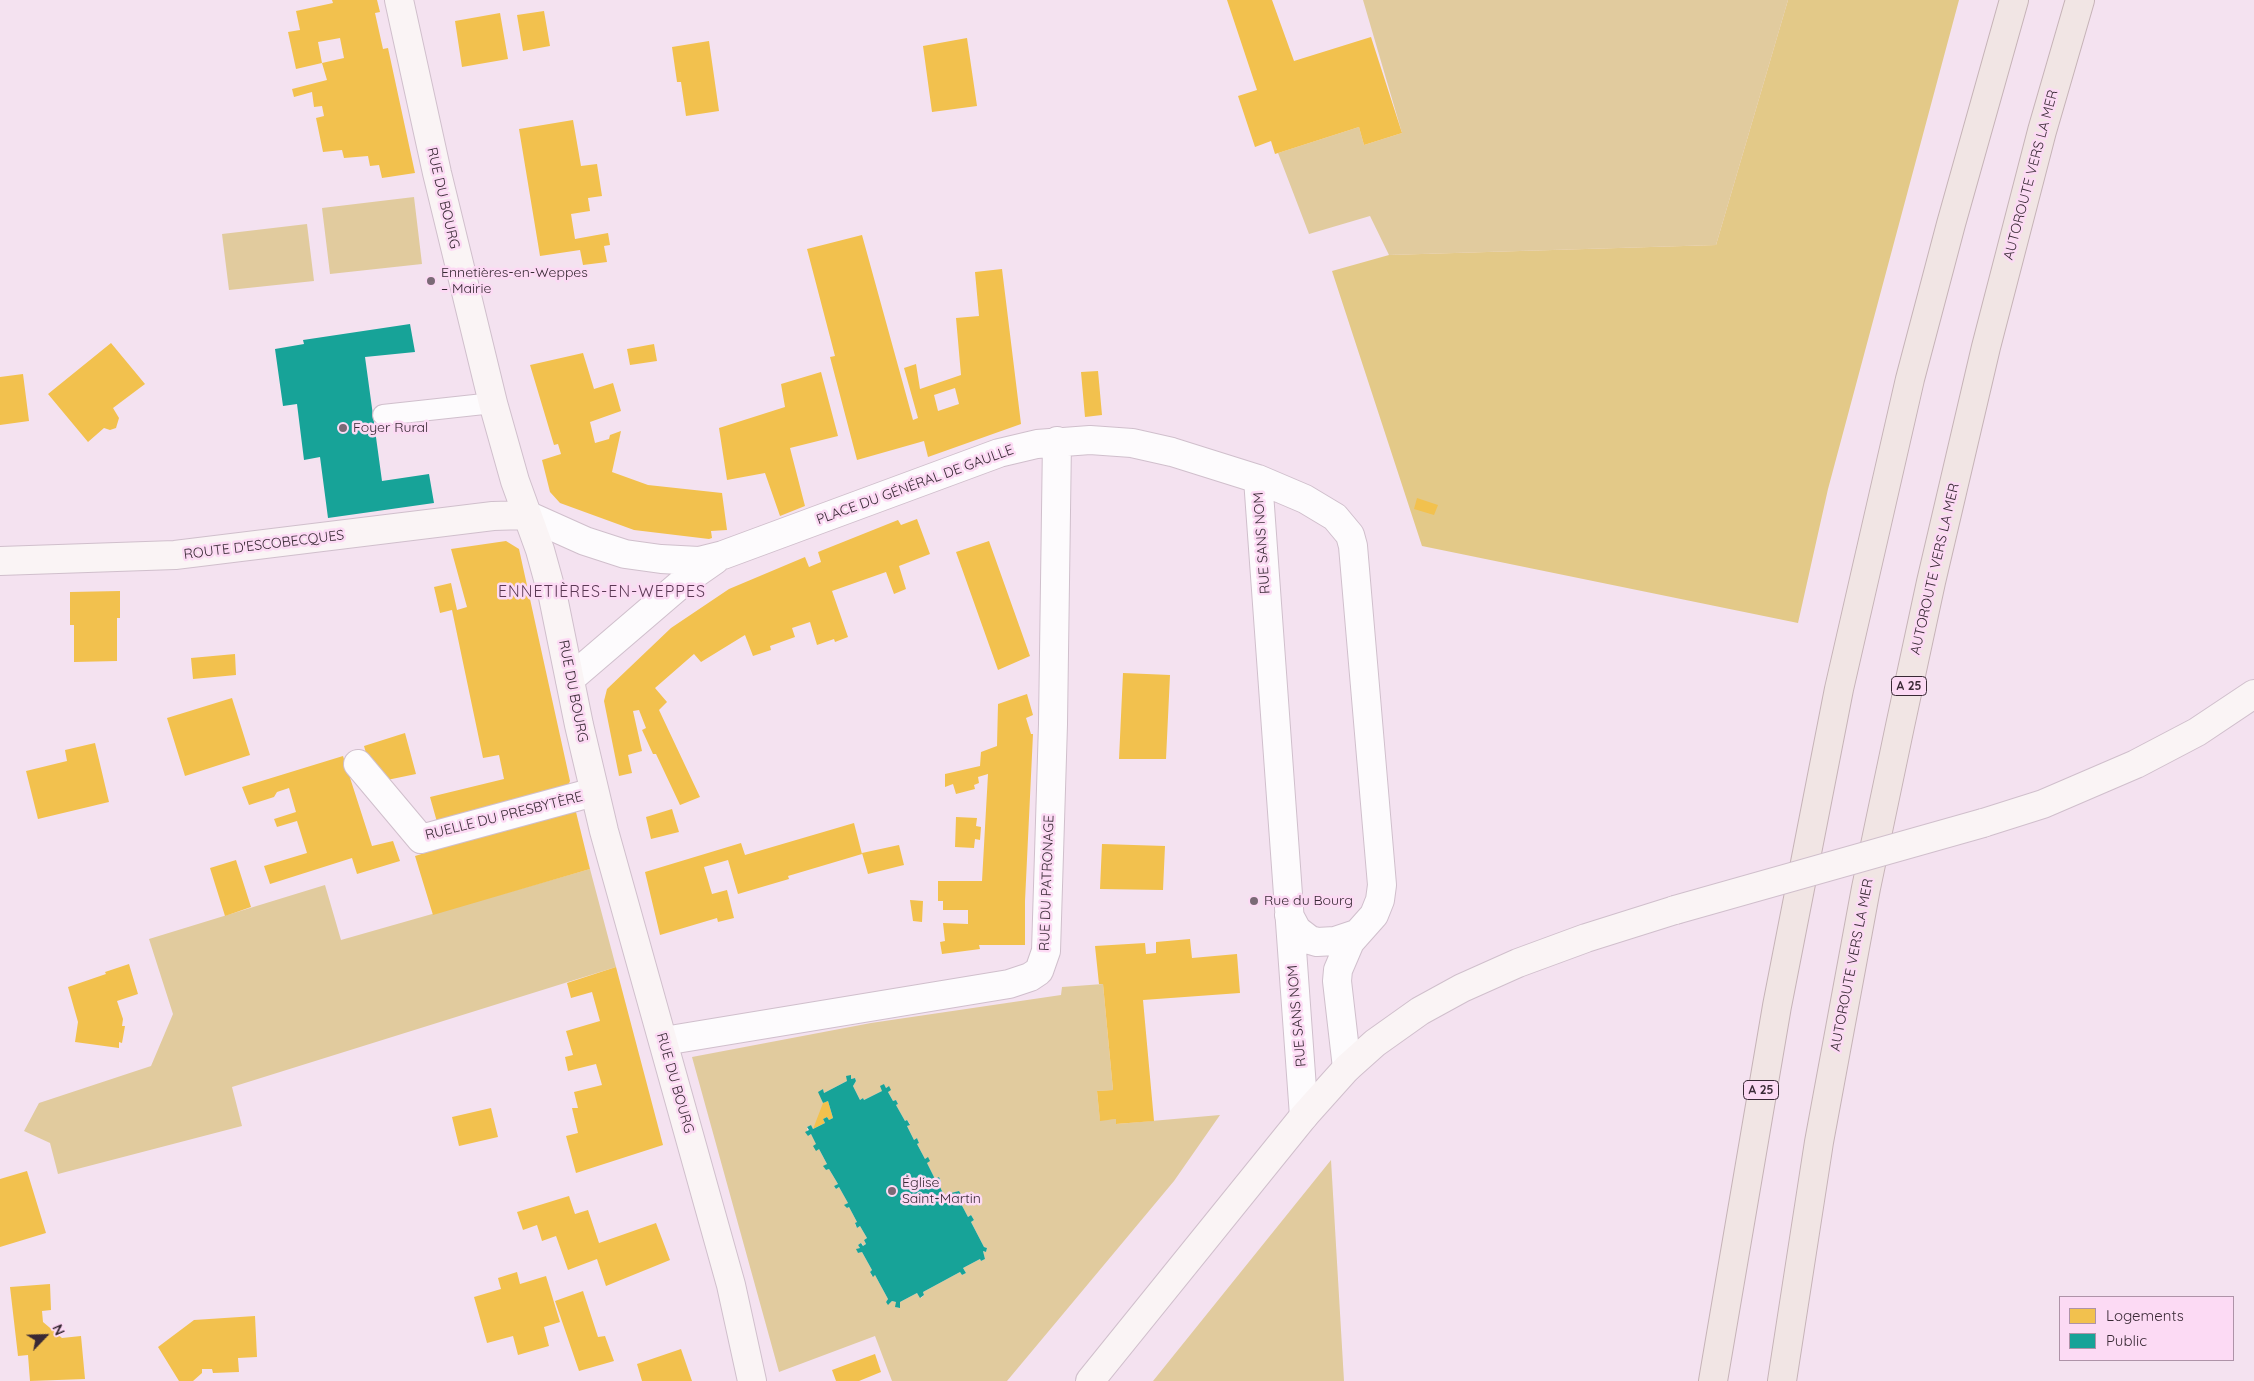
<!DOCTYPE html>
<html>
<head>
<meta charset="utf-8">
<style>
	body { margin:0 }
	#map { position:relative; width:2254px; height:1381px; overflow:hidden; background:#f4e2f0; font-family:Quicksand,sans-serif }
	canvas { display:block }
	.legend { position:absolute; left:2059px; top:1296px; width:175px; height:65px; box-sizing:border-box; background:#fcdaf4; border:1px solid #ae93a8; margin:0; padding:6px 9px; list-style:none; font-size:15px; color:#392935 }
	.legend li { display:flex; align-items:center; gap:10px; height:25px }
	.legend b { width:25px; border:1px solid #ae93a8 }
	.north { position:absolute; left:20px; top:1311px; width:50px; height:50px; -webkit-text-stroke:4px #fcdaf4; paint-order:stroke; rotate:66deg; font-size:14px; font-weight:700; line-height:20px; text-align:center; color:#392935 }
	.north::after { content:''; display:block; margin:auto; width:18px; height:22px; background:#392935; clip-path:polygon(50% 0,100% 100%,50% 72%,0 100%) }
</style>
</head>
<body>
<div id="map">
<canvas width="2254" height="1381"></canvas>
<ul class="legend">
<li><b style="height:14px;background:#f2c14e"></b>Logements</li>
<li><b style="height:14px;background:#17a398"></b>Public</li>
</ul>
<div class="north">N</div>
</div>
<script>
const ctx = document.querySelector('canvas').getContext('2d');
ctx.lineJoin = 'round';
function fillPath(path, color) {
  ctx.fillStyle = color;
  ctx.fill(path, 'evenodd');
}
function toPath(rows) {
  const path = new Path2D();
  for (const r of rows) {
    path.moveTo(r[0], r[1]);
    for (let i = 2; i < r.length; i += 2) path.lineTo(r[i], r[i + 1]);
  }
  return path;
}
function stroke(path, color, width, dash) {
  ctx.strokeStyle = color;
  ctx.lineWidth = width;
  ctx.lineCap = dash ? 'butt' : 'round';
  ctx.setLineDash(dash || []);
  ctx.stroke(path);
}
function label(font, color, halo, rows, align = 'center') {
  ctx.font = font + ' Quicksand,sans-serif';
  ctx.lineWidth = 5;
  ctx.setLineDash([]);
  ctx.textBaseline = 'middle';
  ctx.strokeStyle = halo;
  ctx.fillStyle = color;
  for (const [text, x, y, turn = 0] of rows) {
    ctx.save();
    ctx.translate(x, y);
    ctx.rotate((+turn || 0) * Math.PI / 180);
    ctx.textAlign = isNaN(turn) ? turn : align;
    if (halo) ctx.strokeText(text, 0, 0);
    ctx.fillText(text, 0, 0);
    ctx.restore();
  }
}
fillPath(toPath([
	[1363,0,1788,0,1716,245,1389,255,1370,216,1309,234,1278,153,1359,127,1364,145,1402,133],
	[414,197,422,264,330,274,322,208],
	[307,224,314,281,229,290,222,234],
	[590,869,616,967,232,1087,242,1126,58,1174,50,1143,24,1131,39,1103,151,1066,173,1014,149,939,325,885,341,940],
	[1103,984,1113,1090,1097,1091,1100,1120,1116,1119,1117,1124,1220,1115,1174,1181,1058,1320,1007,1381,892,1381,875,1336,779,1372,692,1057,871,1023,1061,995,1062,987],
	[851,1076,851,1079,855,1078,856,1081,853,1086,860,1100,863,1098,864,1100,882,1091,884,1084,886,1088,889,1086,888,1092,893,1101,896,1100,898,1104,896,1105,905,1121,907,1120,910,1124,907,1126,914,1140,917,1138,919,1143,917,1144,925,1159,928,1158,927,1163,935,1179,939,1177,941,1181,938,1183,945,1197,949,1195,951,1197,953,1195,952,1193,959,1191,961,1196,958,1198,968,1217,971,1215,974,1220,971,1222,984,1247,987,1248,986,1252,983,1251,985,1259,981,1261,980,1259,963,1268,966,1273,962,1275,960,1272,923,1292,924,1295,921,1298,917,1293,900,1302,899,1308,896,1307,896,1302,892,1301,889,1304,886,1302,888,1299,875,1275,872,1276,870,1272,872,1270,862,1252,858,1253,857,1249,860,1248,858,1245,862,1243,863,1246,866,1244,864,1240,867,1238,860,1226,857,1228,855,1224,857,1222,849,1207,847,1208,845,1205,848,1203,839,1187,836,1189,834,1186,838,1184,829,1169,826,1170,824,1167,827,1164,811,1134,808,1136,807,1127,811,1125,813,1129,828,1101,823,1103,819,1092,823,1089,824,1093,847,1081],
	[1331,1160,1344,1381,1153,1381]
]), '#e1cb9e');
fillPath(toPath([
	[1788,0,1959,0,1828,489,1798,623,1422,546,1332,271,1389,255,1716,245]
]), '#e3c988');
fillPath(toPath([
	[332,0,377,0,380,12,375,13,383,49,388,48,415,173,382,178,379,165,370,166,368,156,344,158,342,150,323,152,316,118,324,116,322,106,314,107,312,92,294,97,292,89,327,80,322,63,296,69,288,32,300,30,296,11,333,3],
	[340,38,344,58,322,63,318,42],
	[1227,0,1272,0,1294,61,1371,37,1402,133,1364,145,1359,127,1275,154,1271,141,1255,147,1238,96,1257,90],
	[544,11,550,46,523,51,517,15],
	[500,13,508,59,462,67,455,21],
	[967,38,977,106,932,112,923,46],
	[709,41,719,111,686,116,681,82,677,82,672,47],
	[573,120,581,166,597,164,602,196,588,198,590,211,571,214,575,239,608,233,610,245,604,246,607,262,583,265,580,250,540,256,519,129],
	[862,235,913,420,918,418,904,368,916,364,920,389,961,375,956,318,979,316,975,272,1002,269,1021,424,928,457,924,441,857,460,830,357,835,356,807,249],
	[955,388,959,404,938,411,934,395],
	[111,343,145,384,113,408,119,418,116,428,110,430,104,428,88,442,48,394],
	[654,344,657,361,630,365,627,349],
	[583,353,594,389,613,383,621,411,590,422,595,443,609,439,610,435,621,431,612,472,648,485,722,493,727,530,711,531,712,538,709,539,634,530,560,503,550,492,542,460,561,454,558,444,554,445,530,365],
	[1098,371,1102,415,1085,417,1081,372],
	[821,372,838,436,790,448,805,506,780,516,765,473,727,480,719,428,785,407,781,384],
	[23,374,29,421,0,425,0,377],
	[1417,498,1438,505,1434,515,1414,509],
	[917,519,930,554,899,566,906,589,894,594,886,572,832,591,848,637,835,642,834,639,817,645,810,622,792,628,795,637,770,646,771,650,753,656,745,635,701,662,694,654,655,688,667,702,659,710,700,797,680,805,656,754,653,754,642,730,646,728,639,710,633,711,642,751,628,755,632,773,619,776,604,701,607,689,671,628,729,589,805,557,809,567,821,562,818,552,898,520,901,525],
	[506,541,519,549,570,781,566,790,437,822,430,797,504,779,499,755,483,758,452,610,440,613,434,587,451,583,457,610,467,607,451,549],
	[989,541,1030,656,998,670,956,552],
	[120,591,120,618,117,618,117,661,74,662,74,625,70,625,70,592],
	[235,654,236,675,193,679,191,658],
	[1123,673,1170,675,1166,759,1119,759],
	[1027,694,1033,715,1026,718,1031,734,1033,734,1025,901,1025,945,979,945,980,949,942,954,940,942,945,941,943,923,968,924,968,910,943,910,943,901,938,901,938,881,982,881,988,774,978,777,979,783,974,785,975,789,956,794,953,784,945,787,945,774,980,766,981,752,997,746,998,704],
	[232,698,250,755,185,776,167,718],
	[405,733,416,774,387,780,368,760,364,746],
	[95,743,109,802,38,819,26,771,67,761,65,750],
	[343,756,372,846,393,841,400,861,357,874,352,858,270,884,264,866,307,853,297,821,277,827,274,819,296,812,289,788,277,792,274,797,249,805,242,787],
	[570,809,576,812,590,869,433,915,415,856],
	[672,809,679,832,651,839,646,817],
	[956,817,977,818,976,826,981,827,980,840,975,839,974,848,955,847],
	[854,823,862,854,788,876,789,879,738,894,728,860,704,867,712,894,727,890,734,918,718,922,717,918,660,935,645,872,741,843,745,855],
	[1102,844,1165,846,1163,890,1100,889],
	[899,845,904,865,868,874,862,853],
	[236,860,251,907,225,916,210,868],
	[910,900,923,901,922,922,913,921],
	[1190,939,1192,958,1237,954,1240,993,1143,1000,1154,1121,1116,1124,1116,1119,1100,1121,1097,1091,1113,1090,1103,984,1099,984,1095,946,1145,943,1146,954,1156,953,1156,942],
	[129,964,138,994,117,1001,123,1019,122,1026,125,1026,122,1043,119,1042,119,1048,75,1042,78,1022,68,987,106,974,105,972],
	[616,967,663,1145,576,1173,566,1136,578,1133,572,1108,578,1108,574,1092,602,1085,596,1064,568,1071,565,1057,573,1055,566,1031,600,1021,592,992,571,998,567,983],
	[828,1101,833,1118,829,1120,827,1117,823,1119,825,1123,813,1129,823,1103],
	[491,1108,498,1137,459,1146,452,1117],
	[27,1171,46,1233,0,1247,0,1179],
	[569,1196,575,1214,588,1210,599,1243,656,1223,670,1260,606,1286,597,1259,568,1270,556,1236,542,1241,537,1225,523,1230,517,1212],
	[517,1272,520,1284,546,1276,560,1322,544,1327,549,1346,518,1355,513,1336,487,1343,474,1297,501,1289,498,1278],
	[50,1284,51,1310,42,1311,43,1322,62,1338,81,1336,85,1379,30,1381,28,1355,18,1356,10,1287],
	[583,1291,598,1337,605,1336,614,1361,579,1371,555,1301],
	[255,1316,257,1357,238,1358,239,1372,213,1373,212,1369,202,1369,202,1373,193,1381,179,1381,158,1347,194,1320],
	[681,1349,692,1381,642,1381,637,1364],
	[875,1354,881,1372,859,1381,836,1381,832,1370]
]), '#f2c14e');
fillPath(toPath([
	[410,324,415,352,365,357,382,481,429,474,434,503,328,518,320,457,304,460,297,404,283,406,275,349,304,344,303,340],
	[851,1075,851,1079,855,1078,856,1081,853,1086,860,1100,863,1098,864,1100,882,1091,880,1086,884,1084,886,1088,889,1086,891,1090,888,1092,893,1101,896,1100,898,1104,896,1105,905,1121,907,1120,910,1125,907,1126,914,1140,917,1138,919,1143,917,1144,925,1159,928,1157,930,1161,927,1163,935,1179,939,1177,941,1182,938,1183,945,1197,949,1194,951,1197,953,1195,951,1193,959,1191,962,1196,958,1198,968,1217,971,1215,974,1220,971,1222,984,1247,987,1248,986,1252,983,1251,985,1259,981,1261,980,1259,963,1268,966,1273,962,1275,960,1272,923,1292,924,1295,920,1298,917,1293,900,1302,900,1308,895,1307,896,1302,892,1301,888,1305,886,1302,888,1299,875,1275,873,1277,870,1272,872,1270,862,1252,858,1253,856,1249,860,1248,858,1245,861,1243,863,1246,866,1244,864,1240,867,1238,860,1226,857,1228,855,1223,857,1222,849,1207,847,1208,844,1205,848,1203,839,1187,836,1189,834,1186,838,1184,829,1169,826,1170,823,1166,827,1164,819,1149,816,1151,813,1146,816,1144,811,1134,808,1136,805,1132,809,1130,807,1127,811,1125,813,1129,825,1123,823,1119,827,1117,829,1120,833,1118,828,1101,823,1103,818,1092,823,1089,824,1093,847,1081,846,1076]
]), '#17a398');
const lane = toPath([
	[383,415,493,403]
]);
const street = toPath([
	[1258,479,1304,1116],
	[527,515,585,541,625,554,661,559,699,561,723,555,999,453,1037,444,1090,440,1132,443,1172,452,1258,479,1305,499,1335,517,1350,535,1353,546,1382,885,1380,900,1374,915,1350,942,1338,970,1337,981,1347,1068],
	[570,679,682,583,715,560],
	[358,764,421,839,594,792],
	[1289,915,1297,930,1310,940,1317,942,1335,941,1356,934],
	[664,1041,1009,984,1030,977,1039,971,1046,951,1053,724,1057,441]
]);
const secondary = toPath([
	[399,0,437,173,493,403,515,481,540,550,553,597,579,725,604,831,731,1285,752,1381],
	[0,561,175,555,493,516,527,515],
	[1983,823,2043,804,2136,764,2197,732,2254,694],
	[1090,1381,1304,1116,1347,1068,1375,1043,1420,1011,1462,988,1518,963,1586,938,1675,910]
]);
const highway = toPath([
	[1713,1381,1777,1006,1839,689,1910,379,1951,224,2014,0],
	[1782,1381,1819,1142,1866,888,1900,726,1931,582,1986,347,2042,131,2080,0]
]);
stroke(lane, '#d0bfcc', 22);
stroke(street, '#d0bfcc', 30);
stroke(secondary, '#d0bfcc', 30);
stroke(highway, '#c6b3b7', 30);
stroke(lane, '#fdfbfd', 20);
stroke(street, '#fdfbfd', 28);
stroke(secondary, '#faf4f5', 28);
stroke(highway, '#f1e5e4', 28);
const secondaryBridge = toPath([
	[1675,910,1983,823]
]);
stroke(secondaryBridge, '#d0bfcc', 30, []);
stroke(secondaryBridge, '#faf4f5', 28);
for (const [x, y, r, color] of [
	[431,281,5,"#7a6a76"],
	[343,428,5,"#7a6a76"],
	[1254,901,5,"#7a6a76"],
	[892,1191,5,"#7a6a76"]
]) {
  const dot = new Path2D();
  dot.arc(x, y, r, 0, 2 * Math.PI);
  ctx.fillStyle = color;
  ctx.fill(dot);
  stroke(dot, '#fcdaf4', 2);
}
for (const [x, y, w] of [
	[1909,686,35],
	[1761,1090,35]
]) {
  const box = new Path2D();
  box.roundRect(x - w / 2, y - 9.5, w, 19, 4);
  ctx.fillStyle = '#fcdaf4';
  ctx.fill(box);
  stroke(box, '#392935', 1);
}
label('bold 12px', '#392935', null, [
	["A 25",1909,686],
	["A 25",1761,1090]
]);
label('14px', '#392935', '#fcdaf4', [
	["AUTOROUTE VERS LA MER",2031,175,-75],
	["RUE DU BOURG",443,198,77],
	["PLACE DU GÉNÉRAL DE GAULLE",915,485,-20],
	["RUE SANS NOM",1262,543,-94],
	["ROUTE D'ESCOBECQUES",264,545,-7],
	["AUTOROUTE VERS LA MER",1935,569,-77],
	["RUE DU BOURG",573,691,79],
	["RUELLE DU PRESBYTÈRE",504,816,-14],
	["RUE DU PATRONAGE",1047,883,-88],
	["AUTOROUTE VERS LA MER",1852,965,-79],
	["RUE SANS NOM",1297,1016,-95],
	["RUE DU BOURG",675,1083,74]
]);
label('14px', '#392935', '#fcdaf4', [
	["Ennetières-en-Weppes",441,273],
	["– Mairie",441,289],
	["Foyer Rural",353,428],
	["Rue du Bourg",1264,901],
	["Église",902,1183],
	["Saint-Martin",902,1199]
], 'left');
ctx.letterSpacing = '1px';
label('16px', '#5b3854', '#fcdaf4', [
	["ENNETIÈRES-EN-WEPPES",602,592]
]);
ctx.letterSpacing = '0px';
</script>
</body>
</html>
